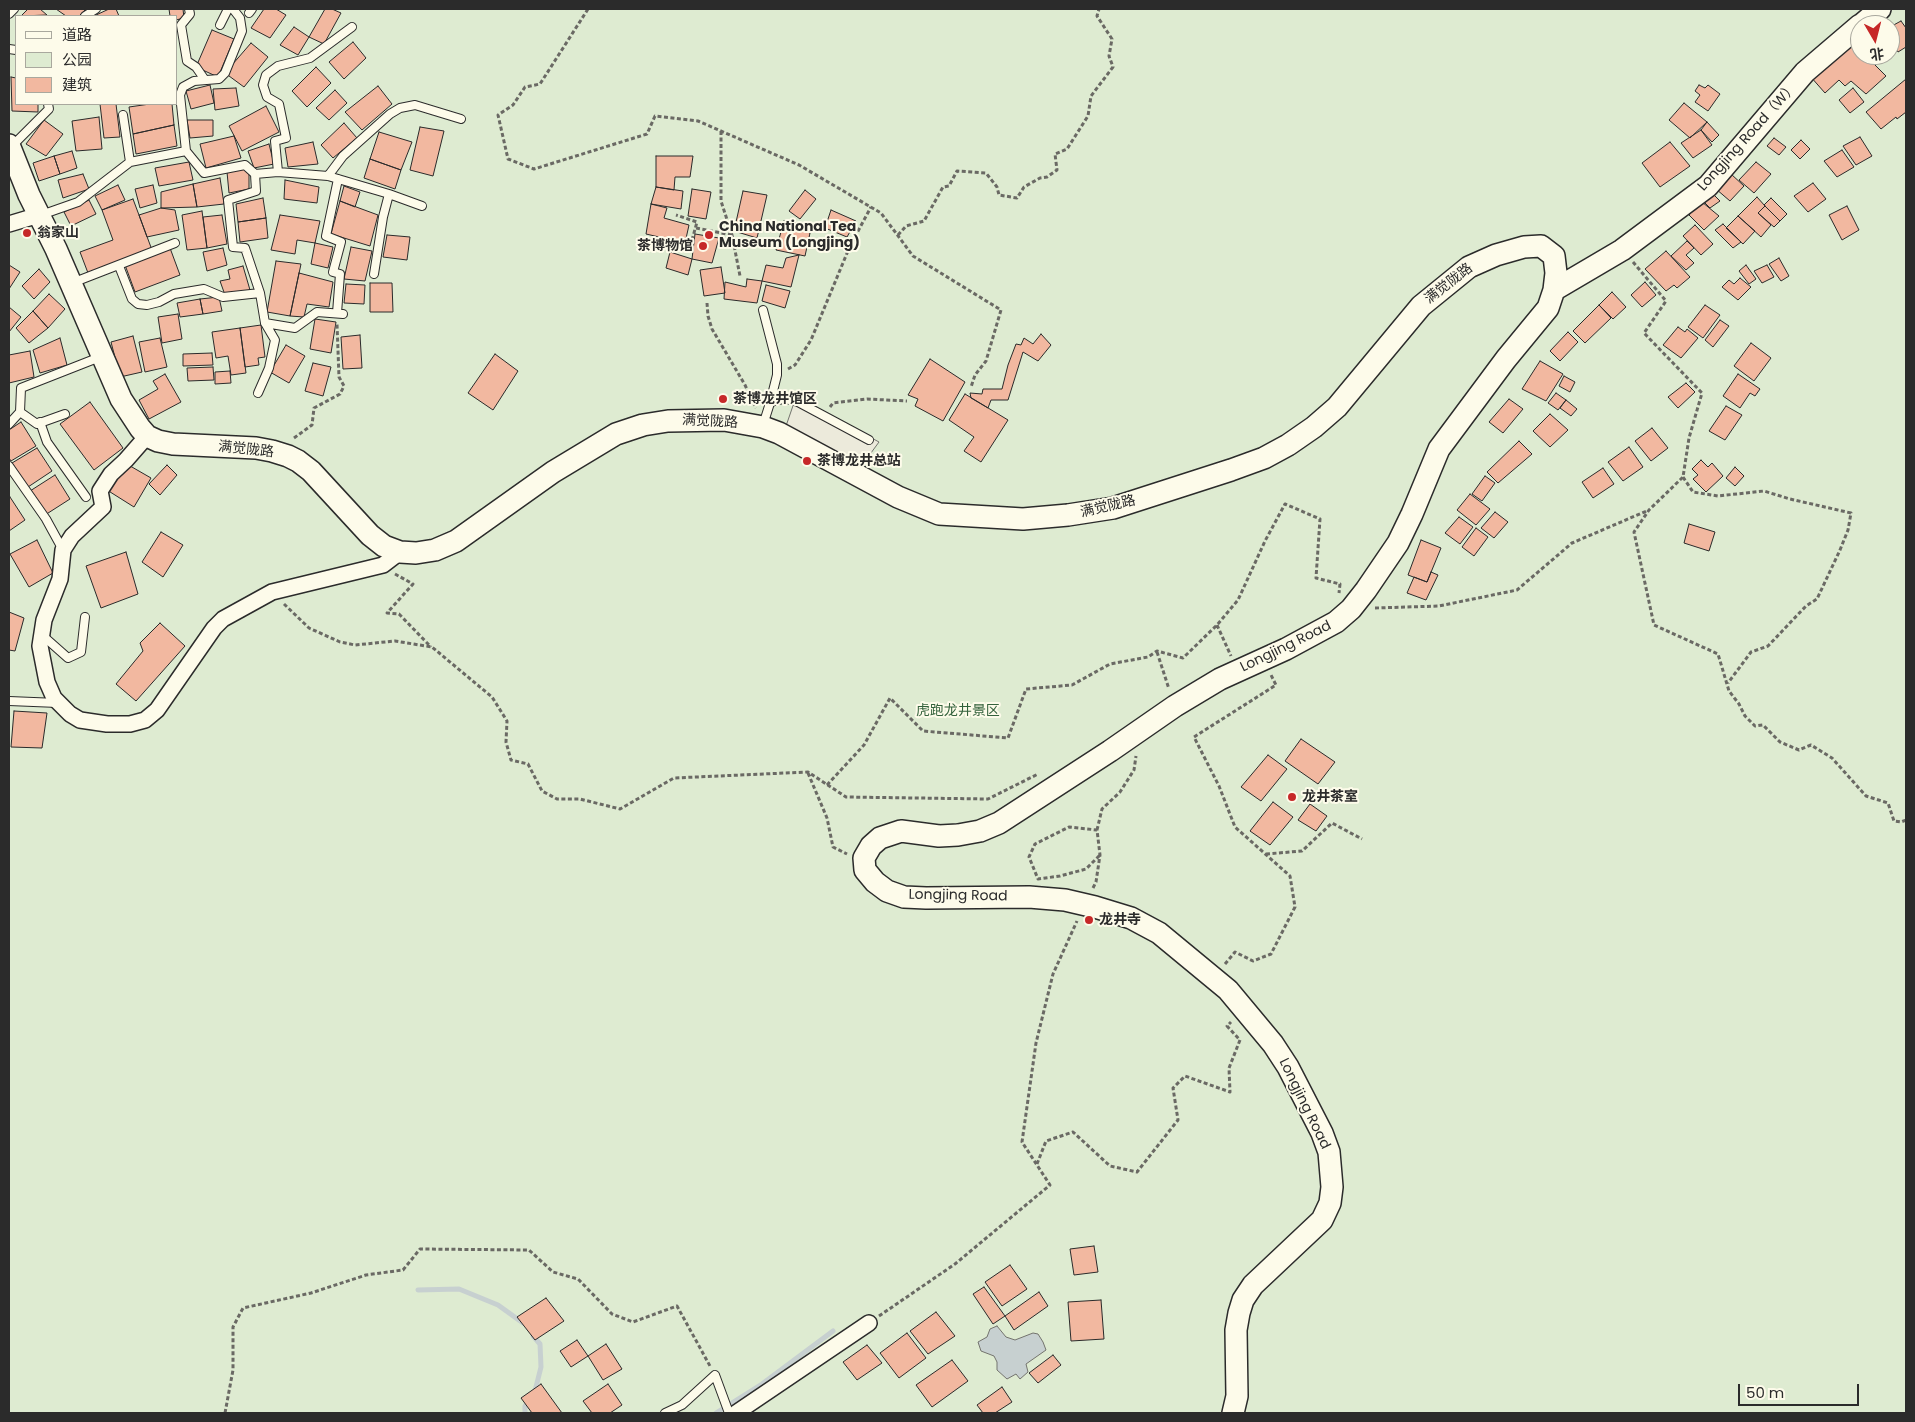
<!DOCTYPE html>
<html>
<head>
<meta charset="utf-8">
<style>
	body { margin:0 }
	#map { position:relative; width:1915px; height:1422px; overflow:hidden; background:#fdfbea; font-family:Poppins,"Noto Sans SC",sans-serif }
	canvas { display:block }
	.frame { position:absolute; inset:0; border:10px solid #2b2b2b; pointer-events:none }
	.legend { position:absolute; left:15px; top:15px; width:162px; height:90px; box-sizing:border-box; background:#fdfbea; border:1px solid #a9a89e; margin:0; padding:6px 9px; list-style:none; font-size:15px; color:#2b2b2b }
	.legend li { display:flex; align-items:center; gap:10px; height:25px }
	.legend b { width:25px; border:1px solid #a9a89e }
	.north { position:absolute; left:1850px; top:15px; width:50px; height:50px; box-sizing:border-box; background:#fdfbea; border:1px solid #a9a89e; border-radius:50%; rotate:172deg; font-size:14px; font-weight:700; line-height:20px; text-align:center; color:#2b2b2b }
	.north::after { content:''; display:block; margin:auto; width:18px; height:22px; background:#c62828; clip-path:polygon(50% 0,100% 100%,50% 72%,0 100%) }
	.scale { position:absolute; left:1738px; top:1384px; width:121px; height:22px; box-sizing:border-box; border:2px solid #2b2b2b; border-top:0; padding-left:6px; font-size:15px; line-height:18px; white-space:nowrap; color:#2b2b2b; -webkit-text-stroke:4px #fdfbea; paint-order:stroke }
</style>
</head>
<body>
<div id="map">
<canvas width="1915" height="1422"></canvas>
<div class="frame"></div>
<ul class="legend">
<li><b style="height:6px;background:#fdfbea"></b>道路</li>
<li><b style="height:14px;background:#deebd1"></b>公园</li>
<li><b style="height:14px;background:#f2b8a0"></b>建筑</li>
</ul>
<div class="north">北</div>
<div class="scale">50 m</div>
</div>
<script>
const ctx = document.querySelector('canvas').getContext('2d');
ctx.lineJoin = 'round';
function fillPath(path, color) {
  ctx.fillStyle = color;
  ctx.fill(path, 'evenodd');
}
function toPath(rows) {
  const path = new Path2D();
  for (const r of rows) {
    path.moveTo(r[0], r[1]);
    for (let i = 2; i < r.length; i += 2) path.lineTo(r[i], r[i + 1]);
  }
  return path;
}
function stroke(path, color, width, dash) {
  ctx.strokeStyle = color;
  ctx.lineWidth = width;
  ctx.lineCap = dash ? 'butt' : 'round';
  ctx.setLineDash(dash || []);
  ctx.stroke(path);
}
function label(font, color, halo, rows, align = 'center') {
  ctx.font = font + ' Poppins,"Noto Sans SC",sans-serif';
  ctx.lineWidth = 4;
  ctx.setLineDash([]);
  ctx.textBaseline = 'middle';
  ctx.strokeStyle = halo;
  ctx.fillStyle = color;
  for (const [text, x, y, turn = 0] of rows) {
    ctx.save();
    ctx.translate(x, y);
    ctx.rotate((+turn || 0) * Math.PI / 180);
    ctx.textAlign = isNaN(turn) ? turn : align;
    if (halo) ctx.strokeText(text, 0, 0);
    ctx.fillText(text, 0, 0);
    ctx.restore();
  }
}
const green = toPath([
	[9,9,1906,9,1906,1413,9,1413,9,9],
	[16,16,176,16,176,104,16,104,16,16],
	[1860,25,1890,25,1890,55,1860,55,1860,25]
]);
fillPath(green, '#deebd1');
stroke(green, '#74746e', 1);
const parking = toPath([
	[796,397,879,442,868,457,856,464,786,426,796,397]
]);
fillPath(parking, '#eceadb');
stroke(parking, '#74746e', 1);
const water = toPath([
	[997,1326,1006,1337,1015,1340,1033,1333,1038,1334,1043,1342,1046,1350,1026,1364,1028,1372,1020,1379,1016,1374,1007,1379,997,1370,997,1362,994,1356,981,1351,978,1342,987,1337,990,1329,997,1326]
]);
fillPath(water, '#c7d0d0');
stroke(water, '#74746e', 1);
stroke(toPath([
	[418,1290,459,1289,498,1305,523,1323],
	[533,1336,540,1344,541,1367,535,1391],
	[525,1413,525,1406,529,1401],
	[716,1413,762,1384,833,1331]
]), '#c7d0d0', 5);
const building = toPath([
	[28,9,40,9,47,15,21,16,28,9],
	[56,9,86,9,79,16,66,16,56,9],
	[109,9,116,9,119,16,94,16,109,9],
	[169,9,183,9,184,18,176,20,176,16,170,16,169,9],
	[264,9,276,9,286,15,270,38,251,28,264,9],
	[325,9,332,9,341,13,324,44,309,37,325,9],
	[1901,21,1906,28,1906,47,1898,52,1890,39,1890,27,1901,21],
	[294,27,309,37,298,55,280,45,294,27],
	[212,30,234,39,218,77,196,67,212,30],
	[353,42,366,58,344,79,329,62,353,42],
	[1853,42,1860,50,1860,55,1865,55,1886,76,1866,94,1851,81,1845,86,1839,80,1825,93,1810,76,1853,42],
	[251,43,268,57,244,87,225,73,251,43],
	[1870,55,1888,55,1877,63,1870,55],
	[316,67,331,83,307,107,292,91,316,67],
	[11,77,16,78,16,104,38,104,38,112,12,111,11,77],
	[1906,79,1906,112,1897,119,1896,117,1881,129,1866,112,1906,79],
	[210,85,214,103,191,109,186,91,210,85],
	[1699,85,1705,88,1708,85,1720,94,1708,111,1695,102,1700,95,1695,91,1699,85],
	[378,86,392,104,362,130,345,112,378,86],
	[236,88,239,106,215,110,213,89,236,88],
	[1853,88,1864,102,1850,113,1839,100,1853,88],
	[335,90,347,103,329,120,316,108,335,90],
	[1684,103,1707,122,1690,138,1669,120,1684,103],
	[100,104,116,104,120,137,104,138,100,104],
	[150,104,172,104,174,125,133,134,129,107,150,104],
	[266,106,279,132,242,151,229,126,266,106],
	[99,117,102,149,76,151,72,121,99,117],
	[44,120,63,134,46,156,26,144,44,120],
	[187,120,213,120,213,136,190,138,187,120],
	[1707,122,1719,135,1712,142,1701,130,1707,122],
	[344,123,357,138,333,158,321,145,344,123],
	[174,125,177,146,136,154,133,134,174,125],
	[420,127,444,131,433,176,410,170,420,127],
	[1701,130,1712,145,1693,158,1681,143,1701,130],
	[379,132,412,142,401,170,370,159,379,132],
	[234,136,241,158,206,168,200,144,234,136],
	[1860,137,1872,156,1856,165,1843,146,1860,137],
	[1774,138,1786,147,1779,155,1767,146,1774,138],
	[1801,140,1810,149,1800,159,1791,150,1801,140],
	[313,142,318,164,288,167,285,148,313,142],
	[1670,142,1690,166,1660,187,1642,163,1670,142],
	[269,144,274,164,254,168,248,151,269,144],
	[1842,150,1854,167,1837,177,1824,161,1842,150],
	[72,151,77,168,60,174,54,156,72,151],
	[54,156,60,174,39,181,33,163,54,156],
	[656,156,693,156,690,177,675,177,674,190,656,187,656,156],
	[370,159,401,170,395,189,364,178,370,159],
	[189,162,193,180,159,186,155,168,189,162],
	[1756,162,1771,174,1754,193,1739,180,1756,162],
	[249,168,249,189,229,193,227,172,249,168],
	[83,174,89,189,63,198,58,180,83,174],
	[1731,174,1744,186,1730,201,1716,189,1731,174],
	[220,178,224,204,197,207,193,184,220,178],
	[285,180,319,187,317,203,284,199,285,180],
	[1813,183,1826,199,1808,212,1794,196,1813,183],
	[193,184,197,207,161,208,161,192,193,184],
	[118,185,125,200,102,210,95,196,118,185],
	[153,185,157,203,140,208,135,189,153,185],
	[344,186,360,192,355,207,340,201,344,186],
	[656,187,683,191,681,209,651,204,656,187],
	[692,189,711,192,706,219,688,216,692,189],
	[805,190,816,199,800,219,789,211,805,190],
	[1709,190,1720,201,1710,208,1700,198,1709,190],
	[743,191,767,195,757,238,734,231,743,191],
	[1757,197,1765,206,1758,213,1771,225,1761,237,1738,216,1757,197],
	[263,198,266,218,238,222,236,204,263,198],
	[1771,198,1787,214,1780,221,1764,205,1771,198],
	[133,199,152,250,88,273,80,252,113,240,102,210,133,199],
	[89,200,96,214,71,226,64,212,89,200],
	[340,201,378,215,370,246,331,234,340,201],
	[1702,202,1719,216,1704,230,1689,215,1702,202],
	[651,204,667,208,664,218,689,225,685,243,646,234,651,204],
	[1765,206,1780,221,1774,227,1758,213,1765,206],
	[1847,206,1859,230,1842,240,1829,215,1847,206],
	[161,208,175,210,179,230,147,237,139,215,161,208],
	[831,210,856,221,847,237,825,228,831,210],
	[202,211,207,248,187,250,182,215,202,211],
	[222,215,227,244,207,248,203,217,222,215],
	[280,215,320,221,315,243,297,240,295,254,271,250,280,215],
	[1738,216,1755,231,1743,244,1726,228,1738,216],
	[266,218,268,238,240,242,238,222,266,218],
	[784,221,802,224,801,230,810,233,805,256,776,250,784,221],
	[1723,224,1741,242,1733,248,1715,230,1723,224],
	[1695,225,1713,244,1701,255,1683,236,1695,225],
	[695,234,719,238,712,263,692,259,695,234],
	[387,235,410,237,407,260,383,257,387,235],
	[1687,241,1694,248,1686,255,1694,263,1686,270,1671,256,1687,241],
	[315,243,333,247,328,268,311,264,315,243],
	[351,247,372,251,365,281,344,279,351,247],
	[170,248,180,275,135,292,125,265,170,248],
	[223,248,227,265,207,271,203,252,223,248],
	[1666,251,1690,277,1677,288,1674,285,1666,291,1645,269,1666,251],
	[670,252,692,259,688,275,666,268,670,252],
	[799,255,791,287,762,281,766,265,783,268,786,258,799,255],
	[1779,258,1789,276,1781,281,1769,264,1779,258],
	[276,261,301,264,290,316,267,312,276,261],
	[9,265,20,272,9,289,9,265],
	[1746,265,1756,279,1749,284,1739,271,1746,265],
	[1767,265,1774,277,1762,283,1754,271,1767,265],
	[243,266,250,290,225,295,220,281,230,279,228,270,243,266],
	[721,267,725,293,704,296,700,270,721,267],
	[39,269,50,282,34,299,22,286,39,269],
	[299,273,333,282,329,307,307,304,304,317,290,316,299,273],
	[1740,278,1751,287,1738,300,1722,287,1729,280,1734,284,1740,278],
	[747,279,762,281,757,303,724,299,725,282,746,287,747,279],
	[1645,282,1656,295,1642,307,1631,295,1645,282],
	[370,283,392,283,393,312,370,312,370,283],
	[346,284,365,285,364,304,344,303,346,284],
	[766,285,790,291,785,308,762,301,766,285],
	[1612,292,1626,307,1613,319,1599,305,1612,292],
	[49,294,65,309,48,328,33,311,49,294],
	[219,297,222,311,203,314,200,299,219,297],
	[200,299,203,314,180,317,177,303,200,299],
	[1599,305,1611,318,1585,343,1573,331,1599,305],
	[1705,305,1720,315,1703,338,1688,327,1705,305],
	[9,307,21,317,9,332,9,307],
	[33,311,48,328,29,343,16,328,33,311],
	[178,314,182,339,162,343,158,317,178,314],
	[315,319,336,322,331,353,310,349,315,319],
	[1720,320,1729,326,1713,347,1705,340,1720,320],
	[261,325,265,357,258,358,259,365,245,367,240,328,261,325],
	[1678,327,1685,332,1687,329,1698,338,1681,358,1663,345,1678,327],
	[240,328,246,373,231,375,228,356,216,358,212,332,240,328],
	[1568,332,1578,342,1560,361,1550,351,1568,332],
	[1041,334,1051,345,1038,361,1023,352,1008,400,991,400,988,408,971,398,970,393,982,394,983,389,1002,389,1008,365,1016,344,1021,345,1024,338,1033,344,1041,334],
	[360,335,362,368,343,369,341,337,360,335],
	[133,336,142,372,120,377,111,342,133,336],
	[60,338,67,365,40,373,33,350,60,338],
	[160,338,167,367,145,372,139,342,160,338],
	[1751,343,1771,358,1754,381,1734,366,1751,343],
	[286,345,305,356,289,383,270,372,286,345],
	[30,351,34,377,9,383,9,355,30,351],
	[212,353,213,365,183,366,183,354,212,353],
	[495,354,518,371,493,410,468,393,495,354],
	[930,359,965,382,943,421,915,406,918,399,908,395,930,359],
	[1540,361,1563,374,1546,401,1522,389,1540,361],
	[313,363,331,367,323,396,305,391,313,363],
	[213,367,214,380,188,381,187,368,213,367],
	[230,371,231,383,215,384,215,372,230,371],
	[165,374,181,402,149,419,139,400,158,389,153,381,165,374],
	[1738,374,1760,389,1755,396,1750,393,1740,408,1723,396,1738,374],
	[1564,376,1575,382,1570,392,1559,386,1564,376],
	[1686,383,1695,392,1678,408,1668,397,1686,383],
	[1556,393,1566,400,1558,410,1548,403,1556,393],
	[965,394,1008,420,981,462,964,451,974,437,949,420,965,394],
	[1509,399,1523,409,1503,433,1489,422,1509,399],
	[1566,400,1577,409,1571,416,1560,408,1566,400],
	[90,402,123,448,94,470,60,424,90,402],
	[1726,406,1742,415,1725,440,1709,431,1726,406],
	[1550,414,1568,430,1550,447,1533,431,1550,414],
	[21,422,36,446,11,461,9,458,9,430,21,422],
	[1652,428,1668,448,1651,461,1635,441,1652,428],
	[1519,441,1532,454,1498,483,1487,472,1519,441],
	[1629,447,1643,467,1623,481,1608,462,1629,447],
	[37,448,52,471,28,487,12,463,37,448],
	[1701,460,1708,467,1712,463,1723,476,1706,492,1693,479,1698,475,1692,469,1701,460],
	[125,463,151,478,134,507,107,490,125,463],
	[167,465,177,475,160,495,149,484,167,465],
	[1735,467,1744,476,1735,486,1726,478,1735,467],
	[1603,468,1614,484,1593,498,1582,482,1603,468],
	[55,475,70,499,45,515,30,491,55,475],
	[1485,476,1495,483,1482,501,1472,494,1485,476],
	[1470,494,1490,509,1476,525,1457,510,1470,494],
	[10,497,25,520,9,531,9,498,10,497],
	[1495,512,1508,522,1494,538,1481,528,1495,512],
	[1459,517,1473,527,1460,544,1445,533,1459,517],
	[1689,524,1715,532,1709,551,1684,543,1689,524],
	[1476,528,1488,537,1474,556,1462,547,1476,528],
	[161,532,183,545,163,577,142,562,161,532],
	[37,540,53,573,29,587,10,554,37,540],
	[1421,540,1441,548,1427,582,1408,575,1421,540],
	[126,552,138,594,101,608,86,566,126,552],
	[1431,572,1438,575,1426,600,1407,593,1414,577,1427,582,1431,572],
	[9,612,24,618,15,651,9,650,9,612],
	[160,623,185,646,136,701,116,684,143,651,140,643,160,623],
	[14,711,47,713,42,748,11,747,14,711],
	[1301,739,1335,762,1318,784,1285,761,1301,739],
	[1268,755,1287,769,1261,801,1241,787,1268,755],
	[1273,802,1293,817,1270,845,1250,831,1273,802],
	[1310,804,1327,816,1316,831,1298,820,1310,804],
	[1094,1246,1098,1272,1074,1275,1070,1249,1094,1246],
	[1010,1265,1027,1289,1002,1306,985,1282,1010,1265],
	[984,1287,1005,1316,993,1324,973,1294,984,1287],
	[1039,1292,1048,1306,1014,1330,1005,1316,1039,1292],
	[546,1298,564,1321,535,1340,517,1317,546,1298],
	[1101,1300,1104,1339,1071,1341,1068,1302,1101,1300],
	[936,1312,955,1336,928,1354,910,1331,936,1312],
	[907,1333,926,1358,899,1378,880,1353,907,1333],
	[577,1340,588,1356,571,1367,560,1351,577,1340],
	[606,1344,622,1369,603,1380,588,1356,606,1344],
	[867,1345,882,1363,857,1380,843,1362,867,1345],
	[1053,1355,1061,1365,1038,1383,1029,1373,1053,1355],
	[952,1360,968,1381,932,1407,916,1385,952,1360],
	[541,1384,562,1413,532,1413,521,1398,541,1384],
	[608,1384,622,1405,610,1413,592,1413,583,1401,608,1384],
	[1002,1387,1012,1402,995,1413,983,1413,977,1405,1002,1387]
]);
fillPath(building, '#f2b8a0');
stroke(building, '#2b2b2b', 1);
const lane = toPath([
	[189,9,190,14,181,25,187,61,196,67,205,80],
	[249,13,252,9],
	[9,14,14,9],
	[85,16,96,9],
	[220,25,228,9],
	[9,49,16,50],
	[123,115,130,162],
	[11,147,49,109,48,104],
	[186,151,180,95,183,87,194,81,219,79,225,73,242,31,240,18,233,9],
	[278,172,275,141,286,138,279,104,267,97,263,85,266,75,278,66,310,58,352,27],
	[255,174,256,191,228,200,233,247,245,248,260,293,265,323,275,340,269,368,258,393],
	[328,176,343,156,390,114,400,108,415,105,461,119],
	[41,215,78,202,130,162,186,151,204,173,245,165,255,174,278,172,328,176,389,194,422,206],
	[119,266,132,299,138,304,147,305,159,302,174,294,204,289,223,297,260,293],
	[374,274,383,217,389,194],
	[72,283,175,243],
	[763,310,777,364,777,375,770,403],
	[337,313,340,274,333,272,341,242,326,236,338,179],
	[265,323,295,328,317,312,343,314],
	[20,412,37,424,65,414],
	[40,422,47,442,86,497],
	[9,424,20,412,21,388,100,357],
	[763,425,770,403,776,400,786,399,798,402,869,440],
	[9,466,46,519,63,550],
	[42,635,68,658,81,652,85,617],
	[9,701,58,703],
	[665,1413,682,1405,715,1375,729,1413]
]);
const street = toPath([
	[9,224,39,215],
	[147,436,126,460,111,474,100,491,103,507,72,536,63,550,60,579,44,620,40,646,47,682,54,698,70,714,80,720,107,724,130,724,145,720,157,710,214,628,223,619,272,592,383,565,400,552],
	[736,1413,869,1323]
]);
const secondary = toPath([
	[1861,25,1880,9],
	[9,145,29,195,56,249,121,399,140,428,147,436,158,441,173,444,256,448,272,451,288,456,298,461,311,471,370,535,384,546,400,552,416,553,435,550,456,541,553,472,616,434,643,425,668,421,724,420,763,427,779,433,898,497,939,514,1023,519,1068,515,1113,508,1231,470,1264,458,1288,445,1314,427,1337,407,1421,306,1469,267,1496,255,1524,247,1541,246,1554,256,1556,273,1554,290,1548,308,1506,359,1439,449,1412,514,1398,543,1366,590,1351,609,1336,622,1286,649,1220,679,1175,706,1110,751,999,823,980,831,958,835,939,836,901,831,880,838,871,846,864,858,865,870,875,882,887,891,904,897,926,898,1029,897,1065,900,1095,907,1131,918,1159,933,1228,990,1273,1044,1288,1067,1322,1133,1329,1152,1332,1187,1330,1203,1322,1220,1253,1285,1243,1300,1239,1313,1236,1330,1237,1396,1233,1413],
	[1554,290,1622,250,1708,186,1805,72,1860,25]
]);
stroke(lane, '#2b2b2b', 10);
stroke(street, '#2b2b2b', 18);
stroke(secondary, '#2b2b2b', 24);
stroke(toPath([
	[588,9,540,84,525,87,513,105,498,115,508,159,534,169,647,134,655,116,698,121,799,165,881,213,913,256,1001,310,986,361,975,375,971,387],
	[721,131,721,201,732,235,740,276],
	[696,228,732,235],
	[898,235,906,226,924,221,943,187,949,186,957,171,986,173,997,187,999,195,1017,198,1024,187,1040,178,1047,177,1057,170,1055,154,1067,149,1088,116,1091,96,1113,67,1109,56,1112,39,1097,16,1099,9],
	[662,245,689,251,697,222,676,215],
	[1633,262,1666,301,1644,333,1702,393,1689,438,1683,477,1649,510,1634,532,1654,625,1718,654,1729,691,1739,704,1745,716,1755,726,1763,725,1780,742,1799,750,1811,745,1832,758,1866,796,1888,803,1894,821,1901,822,1906,820],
	[707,303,708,316,712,329,745,385,756,408],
	[788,369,795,365,811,340,850,246,871,207],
	[830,407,833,403,867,399,907,401],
	[294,438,312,425,314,408,340,394,344,386,339,377,337,324],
	[1683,477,1693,492,1718,496,1764,491,1790,499,1851,513,1848,530,1840,550,1817,599,1806,606,1768,646,1751,652,1728,683],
	[395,574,413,584,387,613,399,614,431,647],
	[284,604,309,628,340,642,355,645,395,641,432,647,492,697,507,721,506,742,511,760,528,764,542,791,557,799,580,799,620,809,674,778,808,772,846,797,988,799,1038,774],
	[1375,608,1439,606,1517,590,1572,543,1649,510],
	[1217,625,1231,656],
	[1157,652,1169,689],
	[808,773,827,818,833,847,847,854],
	[827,785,864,745,890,698,923,731,1008,738,1026,689,1072,685,1110,664,1148,657,1157,651,1183,658,1217,625,1238,600,1265,541,1285,504,1320,519,1316,578,1340,584,1339,593],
	[1097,830,1102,809,1120,792,1134,770,1136,756],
	[1266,854,1302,851,1332,823,1362,839],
	[1093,888,1096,882,1100,855,1097,830,1069,827,1035,844,1029,857,1038,879,1060,876,1086,869,1100,855],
	[1225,964,1235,952,1253,961,1271,954,1295,907,1290,876,1235,827,1219,786,1194,737,1276,685,1271,675],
	[1037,1164,1046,1141,1073,1132,1110,1166,1137,1172,1178,1120,1173,1088,1185,1076,1230,1092,1229,1068,1240,1040,1227,1026,1231,1022],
	[879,1316,955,1264,1050,1185,1022,1142,1036,1043,1053,974,1077,921],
	[225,1413,233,1370,233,1327,243,1308,311,1293,366,1275,403,1270,420,1249,529,1250,553,1272,578,1279,612,1314,633,1322,677,1306,710,1366]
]), '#6a6964', 3, [4, 2.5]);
stroke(lane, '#fdfbea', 8);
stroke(street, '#fdfbea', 15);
stroke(secondary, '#fdfbea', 21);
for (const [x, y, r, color] of [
	[27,233,5,"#c62828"],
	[709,235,5,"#c62828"],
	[703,246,5,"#c62828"],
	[723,399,5,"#c62828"],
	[807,461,5,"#c62828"],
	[1292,797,5,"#c62828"],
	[1089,920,5,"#c62828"]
]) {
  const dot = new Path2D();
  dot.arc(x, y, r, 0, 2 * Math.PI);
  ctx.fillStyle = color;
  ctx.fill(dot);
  stroke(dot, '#fdfbea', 2);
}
label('14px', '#2b2b2b', '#fdfbea', [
	["Longjing Road（W）",1748,137,-48],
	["满觉陇路",1449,284,-38],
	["满觉陇路",710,422,3],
	["满觉陇路",246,450,6],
	["满觉陇路",1108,507,-13],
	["Longjing Road",1286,647,-26],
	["Longjing Road",958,896,1],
	["Longjing Road",1304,1104,64]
]);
label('bold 14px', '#2b2b2b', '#fdfbea', [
	["China National Tea",719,227],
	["Museum (Longjing)",719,243],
	["翁家山",37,233],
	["茶博物馆",693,246,"right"],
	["茶博龙井馆区",733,399],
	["茶博龙井总站",817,461],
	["龙井茶室",1302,797],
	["龙井寺",1099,920]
], 'left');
label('14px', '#34623c', '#fdfbea', [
	["虎跑龙井景区",958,711]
]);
</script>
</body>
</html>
